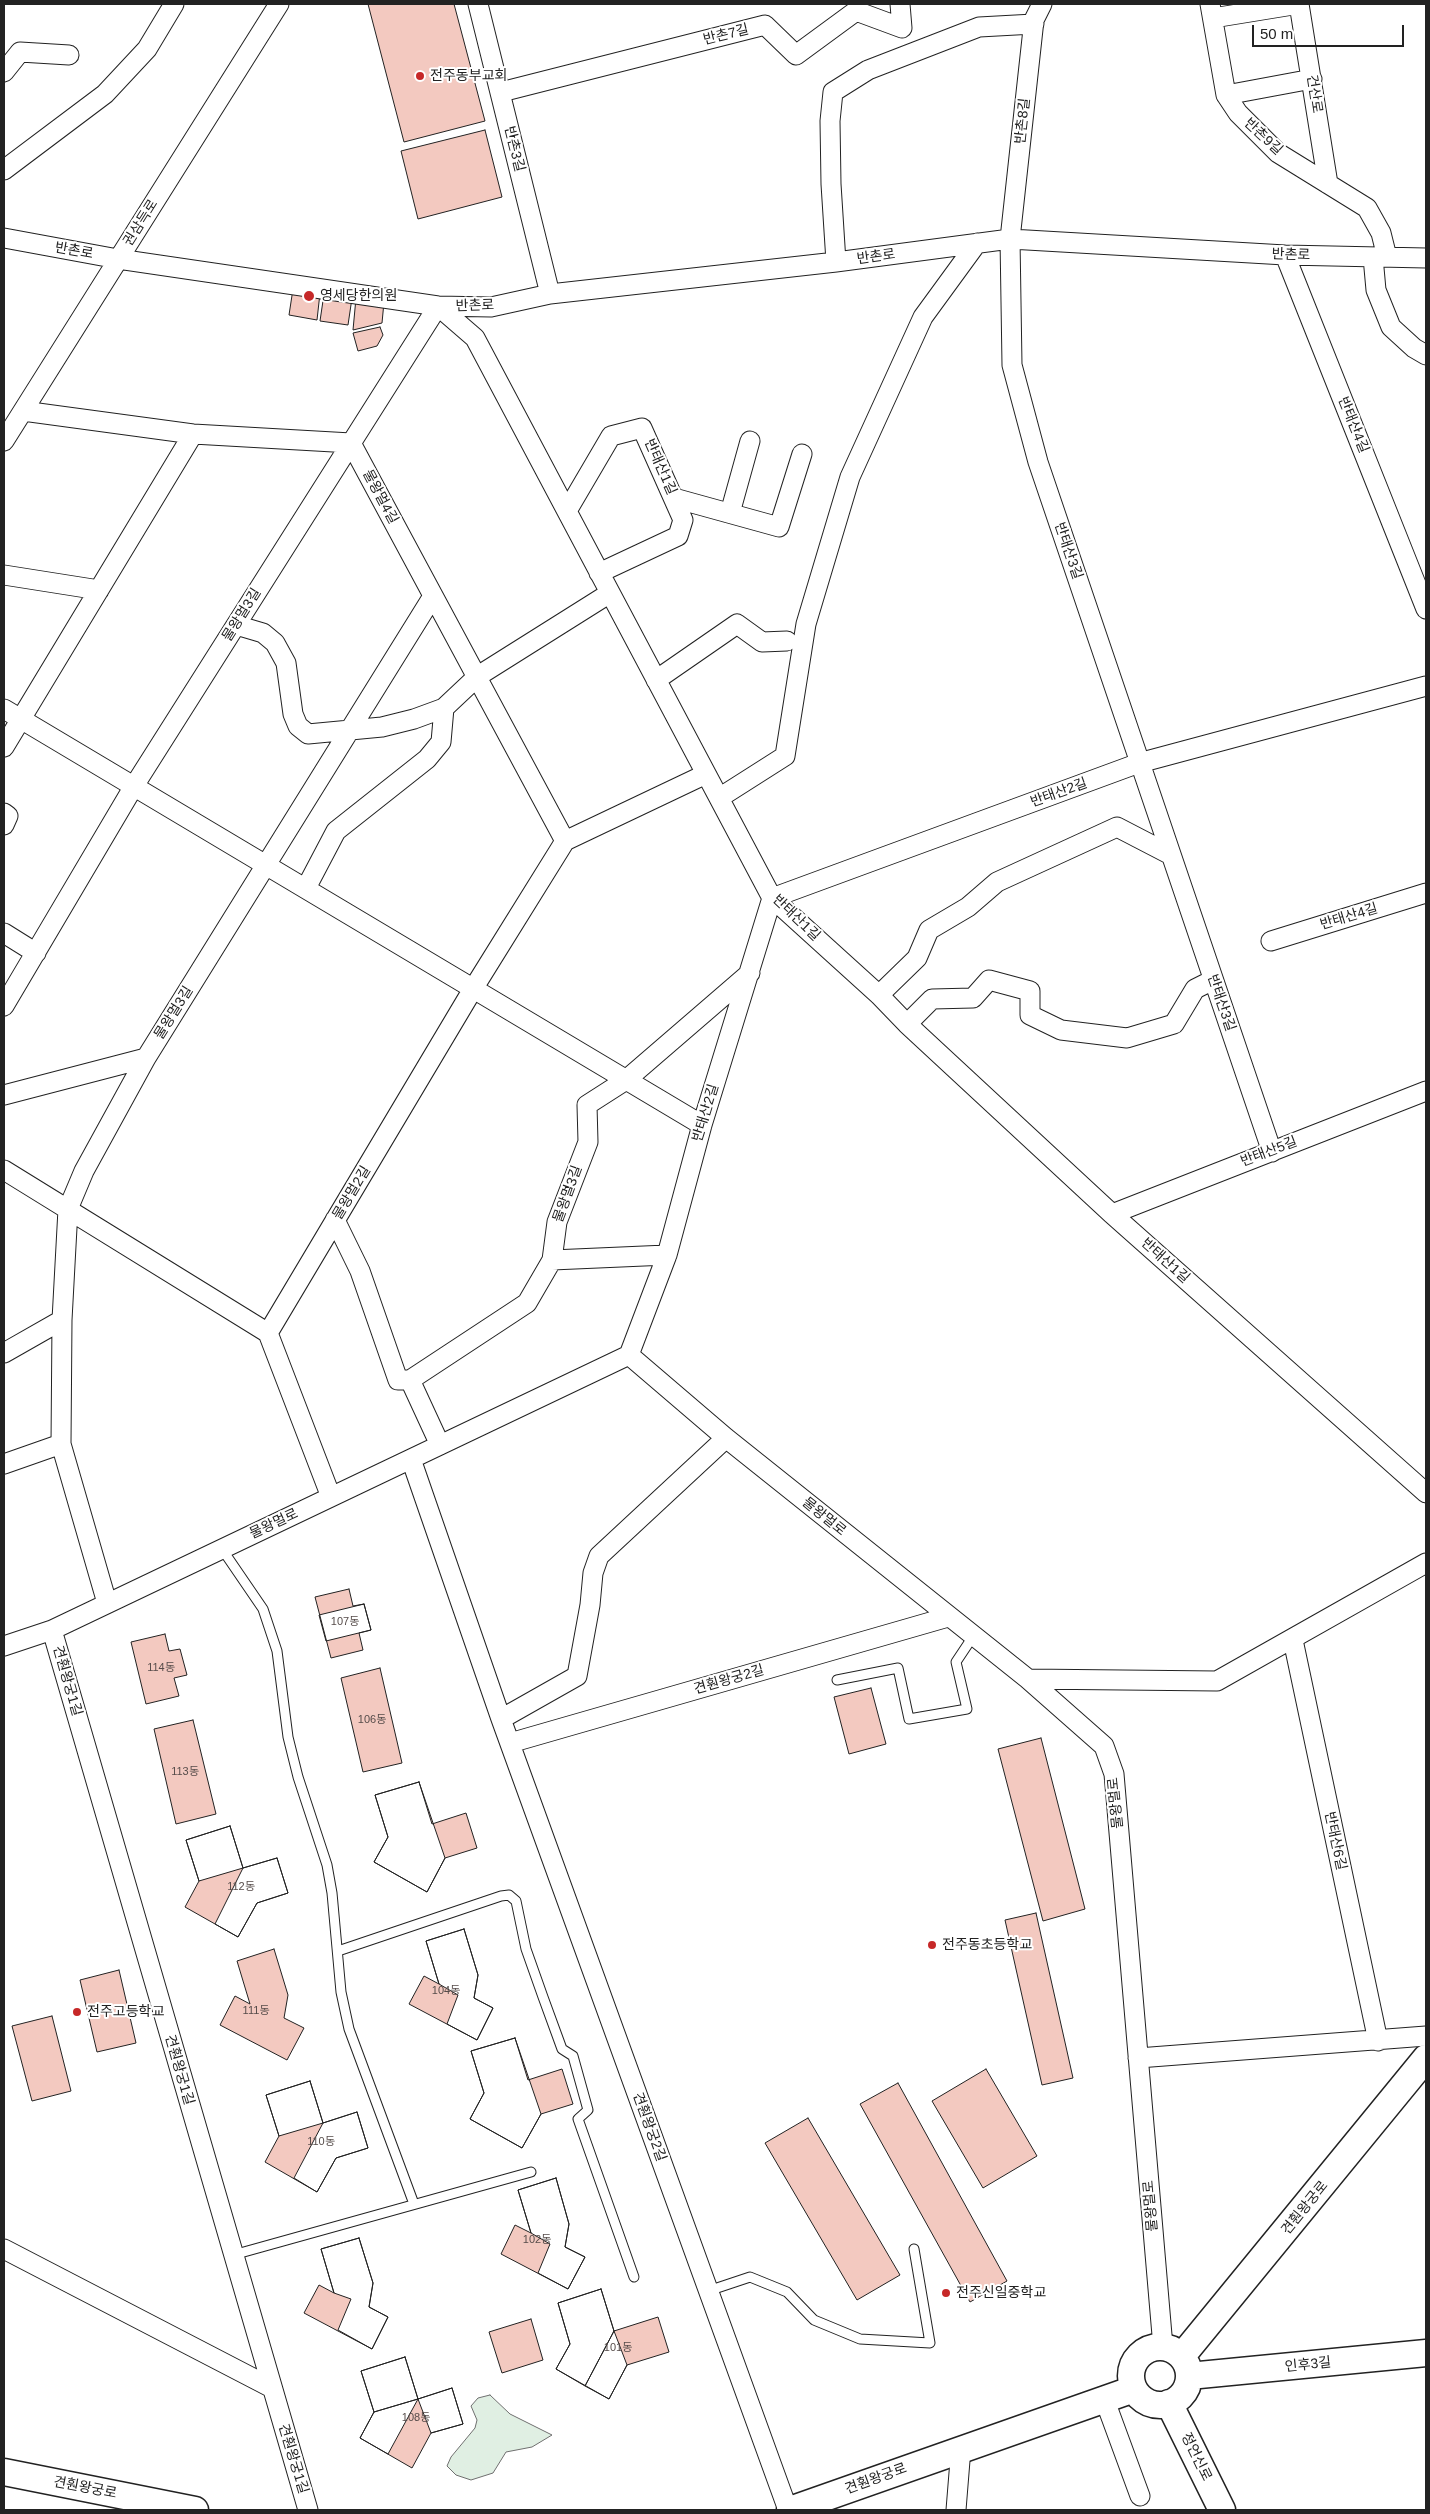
<!DOCTYPE html>
<html>
<head>
<meta charset="utf-8">
<style>
	body { margin:0 }
	#map { position:relative; width:1430px; height:2514px; overflow:hidden; background:#fff; font-family:Helvetica,sans-serif }
	canvas { display:block }
	.frame { position:absolute; inset:0; border:5px solid #222; pointer-events:none }
	.scale { position:absolute; left:1252px; top:25px; width:152px; height:22px; box-sizing:border-box; border:2px solid #222; border-top:0; padding-left:6px; font-size:15px; line-height:18px; white-space:nowrap; color:#222; -webkit-text-stroke:4px #fff; paint-order:stroke }
</style>
</head>
<body>
<div id="map">
<canvas width="1430" height="2514"></canvas>
<div class="frame"></div>
<div class="scale">50 m</div>
</div>
<script>
const ctx = document.querySelector('canvas').getContext('2d');
ctx.lineJoin = 'round';
function fillPath(path, color) {
  ctx.fillStyle = color;
  ctx.fill(path, 'evenodd');
}
function toPath(rows) {
  const path = new Path2D();
  for (const r of rows) {
    if (r.length === 3) {
      path.moveTo(r[0] + r[2], r[1]);
      path.arc(r[0], r[1], r[2], 0, 2 * Math.PI);
      continue;
    }
    path.moveTo(r[0], r[1]);
    for (let i = 2; i < r.length; i += 2) path.lineTo(r[i], r[i + 1]);
  }
  return path;
}
function stroke(path, color, width, dash) {
  ctx.strokeStyle = color;
  ctx.lineWidth = width;
  ctx.lineCap = dash ? 'butt' : 'round';
  ctx.setLineDash(dash || []);
  ctx.stroke(path);
}
function label(font, color, halo, rows, align = 'center') {
  ctx.font = font + ' Helvetica,"Noto Sans KR",sans-serif';
  ctx.lineWidth = 4;
  ctx.setLineDash([]);
  ctx.textBaseline = 'middle';
  ctx.strokeStyle = halo;
  ctx.fillStyle = color;
  for (const [text, x, y, turn = 0] of rows) {
    ctx.save();
    ctx.translate(x, y);
    ctx.rotate((+turn || 0) * Math.PI / 180);
    ctx.textAlign = isNaN(turn) ? turn : align;
    if (halo) ctx.strokeText(text, 0, 0);
    ctx.fillText(text, 0, 0);
    ctx.restore();
  }
}
const green = toPath([
	[490,2395,510,2414,552,2435,532,2447,506,2452,493,2473,471,2480,456,2475,447,2466,451,2457,475,2428,477,2420,471,2406,478,2398,490,2395]
]);
fillPath(green, '#e0efe3');
stroke(green, '#6f6f6f', 1);
const building = toPath([
	[368,4,454,4,485,121,404,142,368,4],
	[485,130,502,197,418,219,401,151,485,130],
	[293,289,320,293,317,320,289,315,293,289],
	[324,294,352,298,348,325,320,321,324,294],
	[356,298,384,302,382,323,353,330,356,298],
	[380,327,383,335,377,346,358,351,353,333,380,327],
	[349,1589,353,1606,364,1604,371,1630,359,1633,363,1650,331,1658,315,1597,349,1589],
	[364,1604,371,1630,326,1641,319,1615,364,1604],
	[165,1634,169,1651,180,1649,187,1675,174,1678,179,1696,146,1704,131,1642,165,1634],
	[380,1668,402,1763,363,1772,341,1678,380,1668],
	[871,1688,886,1744,849,1754,834,1697,871,1688],
	[193,1720,216,1814,176,1824,154,1729,193,1720],
	[1041,1738,1085,1909,1043,1921,998,1749,1041,1738],
	[419,1782,432,1824,466,1813,477,1848,445,1858,427,1892,374,1862,388,1837,375,1795,419,1782],
	[419,1782,445,1858,427,1892,374,1862,388,1837,375,1795,419,1782],
	[230,1826,243,1868,277,1858,288,1893,257,1903,238,1937,185,1907,199,1881,186,1840,230,1826],
	[230,1826,243,1868,199,1881,186,1840,230,1826],
	[277,1858,288,1893,257,1903,238,1937,215,1924,243,1868,277,1858],
	[1036,1913,1073,2078,1042,2085,1005,1920,1036,1913],
	[464,1929,478,1975,474,1998,493,2008,477,2040,409,2004,424,1976,439,1984,426,1941,464,1929],
	[464,1929,478,1975,474,1998,493,2008,477,2040,447,2024,458,1995,439,1984,426,1941,464,1929],
	[274,1949,288,1995,284,2018,304,2028,287,2060,220,2025,235,1996,250,2004,237,1961,274,1949],
	[119,1970,136,2043,97,2052,80,1980,119,1970],
	[52,2016,71,2091,32,2101,12,2026,52,2016],
	[515,2038,528,2080,562,2069,573,2104,541,2114,522,2148,470,2119,484,2093,471,2051,515,2038],
	[515,2038,541,2114,522,2148,470,2119,484,2093,471,2051,515,2038],
	[986,2069,1037,2156,983,2188,932,2101,986,2069],
	[310,2081,323,2123,357,2112,368,2148,336,2158,317,2192,265,2162,279,2136,266,2095,310,2081],
	[310,2081,323,2123,279,2136,266,2095,310,2081],
	[898,2083,1007,2281,970,2302,860,2104,898,2083],
	[357,2112,368,2148,336,2158,317,2192,294,2178,323,2123,357,2112],
	[808,2118,900,2275,857,2300,765,2143,808,2118],
	[556,2178,569,2224,565,2247,585,2257,568,2289,501,2254,515,2225,531,2233,518,2190,556,2178],
	[556,2178,569,2224,565,2247,585,2257,568,2289,538,2273,550,2244,531,2233,518,2190,556,2178],
	[359,2238,373,2283,369,2307,388,2317,372,2349,304,2313,319,2285,334,2293,321,2249,359,2238],
	[359,2238,373,2283,369,2307,388,2317,372,2349,338,2330,351,2299,334,2293,321,2249,359,2238],
	[601,2289,614,2331,658,2317,669,2352,627,2365,609,2399,556,2369,570,2344,558,2303,601,2289],
	[601,2289,614,2331,585,2386,556,2369,570,2344,558,2303,601,2289],
	[531,2319,543,2360,502,2373,489,2332,531,2319],
	[614,2331,627,2365,609,2399,585,2386,614,2331],
	[405,2357,418,2399,452,2388,463,2424,431,2433,412,2468,360,2438,374,2412,361,2371,405,2357],
	[405,2357,418,2399,374,2412,361,2371,405,2357],
	[452,2388,463,2424,431,2433,418,2399,452,2388],
	[418,2399,388,2454,360,2438,374,2412,418,2399]
]);
fillPath(building, '#f3c9c0');
stroke(building, '#222', 1);
const lane = toPath([
	[222,1549,263,1609,277,1651,288,1737,298,1777,327,1865,332,1893,341,1992,349,2029,414,2204],
	[837,1680,898,1668,909,1719,967,1709,956,1662,974,1635],
	[338,1951,501,1896,509,1895,516,1901,526,1949,543,1997,562,2049,573,2056,588,2110,578,2119,634,2277],
	[233,2255,531,2172],
	[708,2291,750,2277,787,2292,814,2320,860,2339,930,2343,914,2249]
]);
const street = toPath([
	[478,4,550,294],
	[1042,4,1034,20,1010,239,1012,365,1038,462,1272,1152],
	[1210,4,1226,95,1238,113,1278,153,1367,208,1381,233,1387,257],
	[1299,4,1328,184],
	[1213,18,1299,4],
	[4,72,20,52,69,55],
	[501,92,765,25,796,55,856,11,902,28,900,4],
	[1226,95,1312,79],
	[4,170,105,94,147,49,174,4],
	[4,238,118,259,438,306,491,307,550,294,836,262,1010,239,1285,255,1426,258],
	[1285,255,1426,609],
	[1373,257,1376,290,1391,327,1414,348,1426,355],
	[836,262,831,184,830,121,833,92,868,70,979,27,1034,24],
	[23,411,193,434,351,443],
	[4,441,279,4],
	[351,443,565,841],
	[674,498,779,527,802,454],
	[567,511,611,436,642,428,683,520,678,536,599,573],
	[730,513,750,441],
	[4,575,99,590],
	[236,625,263,633,275,643,286,663,293,714,298,726,308,734,382,727,414,719,444,708],
	[656,680,737,624,762,642,787,641],
	[4,709,702,1125],
	[4,747,193,434],
	[719,798,785,756,806,624,850,477,923,317,977,243],
	[4,813,8,816,4,825],
	[565,841,706,774],
	[306,888,336,831,427,759,441,742,444,708,478,676,610,593],
	[4,933,36,953],
	[1271,941,1426,893],
	[879,995,917,958,929,930,968,907,997,882,1117,827,1171,855],
	[4,1006,134,786,438,306,475,338,772,898,879,995,907,1024,1112,1214,1426,1493],
	[907,1024,932,999,973,998,989,980,1030,991,1030,1015,1061,1030,1127,1038,1174,1024,1195,989,1213,980],
	[4,1095,146,1058],
	[4,1170,268,1333,331,1497],
	[1112,1214,1426,1091],
	[335,1220,360,1271,398,1380,410,1380,440,1445],
	[552,1260,667,1255],
	[268,1333,473,989,565,841],
	[4,1353,62,1320],
	[629,1355,667,1255,702,1125,772,898,1139,763,1426,686],
	[410,1380,527,1303,552,1260,557,1222,588,1142,587,1105,626,1080,750,973],
	[411,1459,501,1719,788,2510],
	[4,1464,61,1444],
	[107,1603,61,1444,62,1320,68,1209,84,1171,146,1058,433,596],
	[52,1630,308,2510],
	[1293,1640,1378,2041],
	[4,1646,52,1630,629,1355,726,1438,1028,1679,1104,1746,1114,1774,1163,2347],
	[1028,1679,1217,1681,1426,1563],
	[501,1719,577,1676,590,1605,593,1573,599,1556,726,1438],
	[510,1743,948,1617],
	[1138,2058,1426,2036],
	[4,2249,272,2388],
	[1104,2398,1140,2496],
	[956,2510,961,2448]
]);
const secondary = toPath([
	[1160,2376,29],
	[1182,2356,1426,2058],
	[1189,2376,1426,2353],
	[1169,2403,1222,2510],
	[4,2472,195,2510],
	[790,2510,1134,2389]
]);
stroke(lane, '#222', 11);
stroke(street, '#222', 21);
stroke(secondary, '#222', 29);
stroke(lane, '#fff', 9);
stroke(street, '#fff', 19);
stroke(secondary, '#fff', 26);
for (const [x, y, r, color] of [
	[420,76,5,"#c62828"],
	[309,296,6,"#c62828"],
	[932,1945,5,"#c62828"],
	[77,2012,5,"#c62828"],
	[946,2293,5,"#c62828"]
]) {
  const dot = new Path2D();
  dot.arc(x, y, r, 0, 2 * Math.PI);
  ctx.fillStyle = color;
  ctx.fill(dot);
  stroke(dot, '#fff', 2);
}
label('11px', '#564c4a', null, [
	["107동",345,1622],
	["114동",161,1668],
	["106동",372,1720],
	["113동",185,1772],
	["112동",241,1887],
	["104동",446,1991],
	["111동",256,2011],
	["110동",321,2142],
	["102동",537,2240],
	["101동",618,2348],
	["108동",416,2418]
]);
label('14px', '#222', '#fff', [
	["반촌7길",726,35,-14],
	["건산로",1314,94,81],
	["반촌8길",1023,121,-84],
	["반촌9길",1263,137,43],
	["반촌3길",514,149,76],
	["권삼득로",141,223,-58],
	["반촌로",74,251,10],
	["반촌로",1291,255,2],
	["반촌로",876,257,-8],
	["반촌로",475,306,-2],
	["반태산4길",1353,425,68],
	["반태산1길",660,467,66],
	["물왕멀4길",380,497,62],
	["반태산3길",1068,551,71],
	["물왕멀3길",242,615,-58],
	["반태산2길",1059,793,-20],
	["반태산4길",1349,917,-17],
	["반태산1길",796,918,44],
	["반태산3길",1221,1003,71],
	["물왕멀3길",174,1013,-58],
	["반태산2길",706,1113,-73],
	["반태산5길",1269,1152,-21],
	["물왕멀2길",352,1193,-59],
	["물왕멀3길",568,1194,-70],
	["반태산1길",1165,1261,42],
	["물왕멀로",824,1517,39],
	["물왕멀로",274,1524,-25],
	["견훤왕궁2길",729,1680,-16],
	["견훤왕궁1길",67,1681,74],
	["물왕멀로",1116,1803,-96],
	["반태산6길",1335,1841,78],
	["견훤왕궁1길",179,2070,74],
	["견훤왕궁2길",649,2127,70],
	["물왕멀로",1151,2206,-95],
	["견훤왕궁로",1305,2208,-51],
	["인후3길",1308,2365,-6],
	["정언신로",1196,2457,64],
	["견훤왕궁1길",293,2459,73],
	["견훤왕궁로",876,2479,-20],
	["견훤왕궁로",85,2488,11]
]);
label('14px', '#222', '#fff', [
	["전주동부교회",430,76],
	["영세당한의원",320,296],
	["전주동초등학교",942,1945],
	["전주고등학교",87,2012],
	["전주신일중학교",956,2293]
], 'left');
</script>
</body>
</html>
